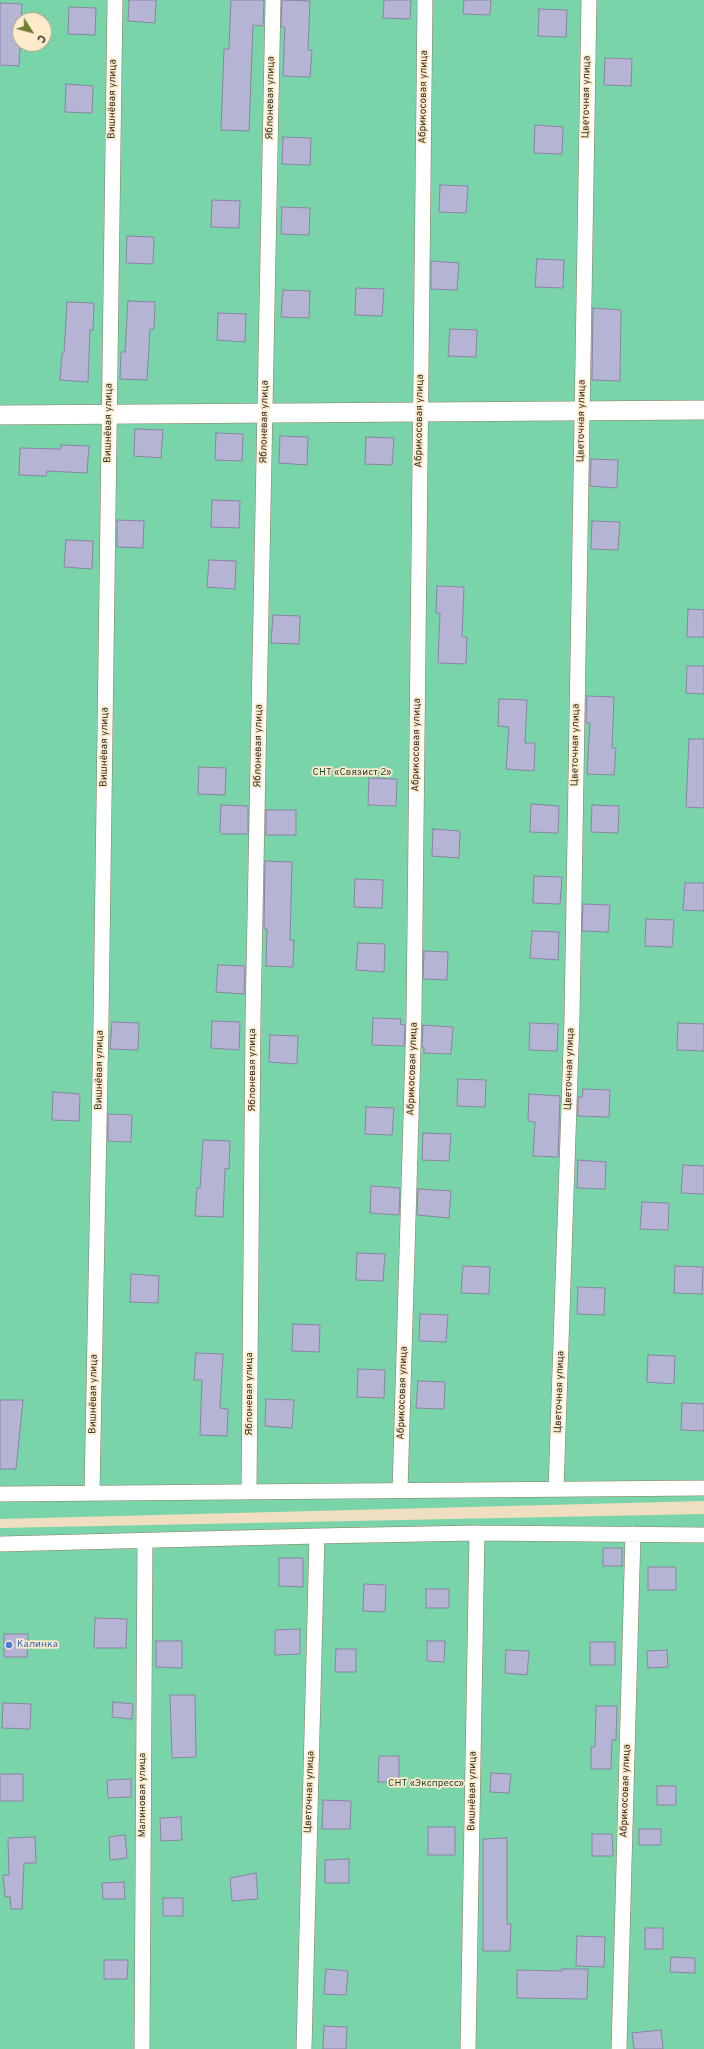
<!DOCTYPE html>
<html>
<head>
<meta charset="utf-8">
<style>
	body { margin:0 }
	#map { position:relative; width:704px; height:2049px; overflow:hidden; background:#efdebf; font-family:Overpass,sans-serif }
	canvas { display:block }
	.north { position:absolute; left:12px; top:12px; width:40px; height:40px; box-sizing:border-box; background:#fdebcc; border:1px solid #aea089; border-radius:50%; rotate:126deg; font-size:11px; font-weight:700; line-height:16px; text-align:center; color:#373024 }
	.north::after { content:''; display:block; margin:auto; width:14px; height:18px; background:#6b7e2e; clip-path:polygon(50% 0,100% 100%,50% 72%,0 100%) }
</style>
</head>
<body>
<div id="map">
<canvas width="704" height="2049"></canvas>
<div class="north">С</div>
</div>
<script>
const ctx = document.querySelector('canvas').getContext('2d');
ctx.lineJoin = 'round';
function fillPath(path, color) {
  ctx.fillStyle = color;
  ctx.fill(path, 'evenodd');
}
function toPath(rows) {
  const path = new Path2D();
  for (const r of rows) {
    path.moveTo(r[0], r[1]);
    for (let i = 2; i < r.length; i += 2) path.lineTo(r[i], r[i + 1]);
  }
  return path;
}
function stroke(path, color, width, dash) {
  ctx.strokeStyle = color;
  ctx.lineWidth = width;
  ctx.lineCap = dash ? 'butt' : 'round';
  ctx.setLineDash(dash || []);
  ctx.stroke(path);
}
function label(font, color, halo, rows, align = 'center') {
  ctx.font = font + ' Overpass,sans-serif';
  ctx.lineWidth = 3.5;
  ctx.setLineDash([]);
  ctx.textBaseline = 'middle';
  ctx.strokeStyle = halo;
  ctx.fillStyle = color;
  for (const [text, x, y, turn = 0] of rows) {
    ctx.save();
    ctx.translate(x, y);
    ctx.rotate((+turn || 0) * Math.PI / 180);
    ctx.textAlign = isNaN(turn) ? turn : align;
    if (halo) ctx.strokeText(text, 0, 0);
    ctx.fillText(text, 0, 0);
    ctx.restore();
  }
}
fillPath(toPath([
	[0,0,704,0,704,1501,0,1519],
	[20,20,44,20,44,44,20,44],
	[704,1514,704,2049,0,2049,0,1528]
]), '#79d4a9');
const building = toPath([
	[129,0,156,0,155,23,128,21,129,0],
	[231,0,264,0,263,26,253,25,249,131,221,130,224,49,229,49,231,0],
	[282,0,310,1,308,50,312,50,310,77,283,76,285,27,281,27,282,0],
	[384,0,411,0,410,19,383,18,384,0],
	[464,0,491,0,490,15,463,14,464,0],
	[0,3,22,4,19,66,0,65,0,3],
	[69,7,96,8,95,35,68,34,69,7],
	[539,9,567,10,566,37,538,36,539,9],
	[605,58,632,59,631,86,604,85,605,58],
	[66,84,93,86,92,113,65,112,66,84],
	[535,125,563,127,562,154,534,153,535,125],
	[283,137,311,138,310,165,282,164,283,137],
	[440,185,468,186,466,213,439,212,440,185],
	[212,200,240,201,239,228,211,227,212,200],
	[282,207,310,208,309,235,281,234,282,207],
	[127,236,154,237,153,264,126,263,127,236],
	[537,259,564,260,563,288,535,287,537,259],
	[431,261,459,263,457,290,431,289,431,261],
	[356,288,384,289,382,316,355,315,356,288],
	[283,290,310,291,309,318,281,317,283,290],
	[128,301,155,302,154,329,150,329,147,380,120,379,121,352,125,352,128,301],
	[67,302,94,303,93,330,90,330,88,382,60,380,62,353,64,353,67,302],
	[593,308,621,310,620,381,592,380,593,308],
	[218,313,246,314,245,342,217,340,218,313],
	[450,329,477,330,476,357,448,356,450,329],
	[135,429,163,430,161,458,134,456,135,429],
	[216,433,243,434,242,461,215,460,216,433],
	[280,436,308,437,307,465,279,463,280,436],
	[366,437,394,438,392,465,365,464,366,437],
	[61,445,89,446,87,473,47,471,46,476,19,475,20,448,61,449,61,445],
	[591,459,618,460,617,488,590,486,591,459],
	[212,500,240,501,239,528,211,527,212,500],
	[117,520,144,521,143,548,117,547,117,520],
	[592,521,620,522,618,550,591,549,592,521],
	[66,540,93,541,92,569,64,567,66,540],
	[209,560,236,561,235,589,207,587,209,560],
	[437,586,464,587,462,637,467,637,466,664,438,663,440,613,436,613,437,586],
	[688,609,704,610,704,637,687,637,688,609],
	[273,615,300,616,299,644,271,643,273,615],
	[687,666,704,666,704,694,686,693,687,666],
	[587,696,614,697,612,748,616,748,614,775,587,774,590,723,586,723,587,696],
	[499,699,527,700,525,743,535,743,534,771,506,769,509,727,498,726,499,699],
	[689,739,704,739,704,808,686,807,689,739],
	[199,767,226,768,225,795,198,794,199,767],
	[369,778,397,779,396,806,368,805,369,778],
	[531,804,559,806,558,833,530,832,531,804],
	[221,805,248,806,248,834,222,834,220,832,221,805],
	[592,805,619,806,618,833,591,832,592,805],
	[266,810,296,810,296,835,266,835,266,810],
	[433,829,460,831,459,858,432,856,433,829],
	[265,861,292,862,290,940,294,940,293,967,266,966,267,929,264,929,265,861],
	[534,876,562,877,560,904,533,903,534,876],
	[355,879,383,880,382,908,354,907,355,879],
	[685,883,704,883,704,911,683,910,685,883],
	[583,904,610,905,608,932,582,931,583,904],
	[646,919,674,920,672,947,645,946,646,919],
	[532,931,559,932,558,960,530,958,532,931],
	[358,943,385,944,384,972,356,970,358,943],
	[424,951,448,952,447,980,423,979,424,951],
	[218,965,245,966,244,994,216,992,218,965],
	[373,1018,401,1019,400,1024,405,1025,404,1046,372,1045,373,1018],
	[212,1021,240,1022,239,1050,211,1048,212,1021],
	[112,1022,139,1023,138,1050,110,1049,112,1022],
	[530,1023,558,1024,557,1051,529,1050,530,1023],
	[678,1023,704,1024,704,1051,677,1050,678,1023],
	[423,1025,453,1027,451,1054,424,1053,424,1047,422,1047,423,1025],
	[270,1035,298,1036,297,1064,269,1062,270,1035],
	[458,1079,486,1080,485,1107,457,1106,458,1079],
	[583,1089,610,1090,609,1117,578,1116,578,1097,582,1097,583,1089],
	[53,1092,80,1094,79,1121,52,1120,53,1092],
	[529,1094,560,1096,558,1157,533,1156,535,1122,528,1121,529,1094],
	[366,1107,394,1108,392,1135,365,1134,366,1107],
	[108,1114,132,1115,131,1142,108,1141,108,1114],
	[423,1133,451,1134,449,1161,422,1160,423,1133],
	[203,1140,230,1141,229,1169,225,1168,223,1217,195,1216,197,1188,200,1188,203,1140],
	[578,1160,606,1162,605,1189,577,1188,578,1160],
	[683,1165,704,1166,704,1194,681,1193,683,1165],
	[371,1186,400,1188,399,1215,370,1213,371,1186],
	[418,1189,451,1191,449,1218,417,1215,418,1189],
	[642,1202,669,1203,668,1230,640,1229,642,1202],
	[357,1253,385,1254,383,1281,356,1280,357,1253],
	[463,1266,490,1267,489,1294,461,1293,463,1266],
	[675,1266,703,1267,702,1294,674,1293,675,1266],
	[131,1274,159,1276,158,1303,130,1302,131,1274],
	[578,1287,605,1288,604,1315,577,1314,578,1287],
	[420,1314,448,1315,446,1342,419,1341,420,1314],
	[293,1324,320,1325,319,1352,292,1351,293,1324],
	[196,1353,223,1354,220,1408,228,1409,227,1436,200,1435,202,1380,194,1380,196,1353],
	[648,1355,675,1356,674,1384,647,1382,648,1355],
	[358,1369,385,1370,384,1398,357,1397,358,1369],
	[418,1381,445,1382,444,1409,416,1408,418,1381],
	[266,1399,294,1400,292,1428,265,1426,266,1399],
	[0,1400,23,1400,16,1469,0,1469,0,1400],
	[682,1403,704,1404,704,1431,681,1430,682,1403],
	[603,1548,622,1548,622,1566,603,1566,603,1548],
	[279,1558,303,1558,303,1587,279,1586,279,1558],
	[648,1567,676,1567,676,1590,648,1590,648,1567],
	[364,1584,386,1585,385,1612,363,1611,364,1584],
	[426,1589,449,1589,449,1608,426,1608,426,1589],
	[95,1618,127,1619,126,1648,94,1648,95,1618],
	[300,1629,300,1654,275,1655,275,1630,300,1629],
	[4,1634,28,1634,27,1657,4,1657,4,1634],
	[156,1641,182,1641,182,1668,156,1667,156,1641],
	[427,1641,445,1641,444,1662,427,1661,427,1641],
	[590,1642,615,1642,615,1665,590,1665,590,1642],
	[336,1649,356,1649,356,1672,335,1672,336,1649],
	[506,1650,529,1651,527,1675,505,1673,506,1650],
	[667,1650,668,1667,648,1668,647,1651,667,1650],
	[170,1695,195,1695,196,1757,172,1758,170,1695],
	[113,1702,133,1704,132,1719,112,1717,113,1702],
	[3,1703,31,1704,30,1729,2,1728,3,1703],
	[596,1706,617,1706,616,1740,612,1740,611,1769,591,1769,591,1747,595,1747,596,1706],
	[379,1756,399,1756,399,1782,378,1782,379,1756],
	[491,1773,511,1774,509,1793,490,1792,491,1773],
	[0,1774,23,1774,23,1801,0,1801,0,1774],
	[131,1779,131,1797,108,1798,107,1780,131,1779],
	[657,1786,676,1786,676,1805,657,1805,657,1786],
	[323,1800,351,1801,350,1829,322,1829,323,1800],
	[181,1817,182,1840,161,1841,160,1818,181,1817],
	[428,1827,455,1827,455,1855,428,1855,428,1827],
	[639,1829,661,1829,661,1845,639,1845,639,1829],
	[592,1834,612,1834,613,1856,592,1856,592,1834],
	[125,1835,127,1858,110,1860,109,1837,125,1835],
	[35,1837,36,1863,24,1863,22,1909,11,1909,10,1896,5,1897,3,1875,9,1875,8,1838,35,1837],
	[507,1838,507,1924,511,1924,510,1951,483,1951,483,1839,507,1838],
	[349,1859,349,1883,325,1883,325,1860,349,1859],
	[256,1873,258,1899,232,1901,230,1878,256,1873],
	[124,1882,125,1899,103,1899,102,1883,124,1882],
	[163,1898,183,1898,183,1916,163,1916,163,1898],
	[645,1928,663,1928,663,1949,645,1949,645,1928],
	[577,1936,605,1937,604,1967,576,1966,577,1936],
	[671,1957,695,1958,695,1973,670,1972,671,1957],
	[104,1960,128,1960,127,1979,104,1979,104,1960],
	[326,1969,348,1971,346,1995,324,1994,326,1969],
	[562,1969,588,1969,587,1999,517,1998,517,1970,562,1971,562,1969],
	[324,2026,347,2027,346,2049,323,2049,324,2026],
	[661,2030,663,2049,634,2049,632,2033,661,2030]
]);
fillPath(building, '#b6b4d5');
stroke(building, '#8886a4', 1);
const minor = toPath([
	[556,1489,572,1018,589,0],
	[400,1490,414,1016,425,0],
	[249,1492,253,1018,273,0],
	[92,1493,101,1023,115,0],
	[0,1494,704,1488],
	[0,1544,317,1536,477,1533,704,1535],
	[142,2049,145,1541],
	[304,2049,317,1536],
	[468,2049,477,1533],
	[619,2049,633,1534]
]);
const tertiary = toPath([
	[0,415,704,410]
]);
stroke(minor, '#8a7b5e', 16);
stroke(tertiary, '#8a7b5e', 20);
stroke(minor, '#fff', 15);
stroke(tertiary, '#fff', 19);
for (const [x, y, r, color] of [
	[9,1645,4,"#3f7fe0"]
]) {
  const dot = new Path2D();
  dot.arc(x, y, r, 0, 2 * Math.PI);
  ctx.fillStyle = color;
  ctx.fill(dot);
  stroke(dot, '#fdebcc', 1.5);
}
label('10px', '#373024', '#fdebcc', [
	["Абрикосовая улица",424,97,-89],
	["Цветочная улица",587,97,-89],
	["Яблоневая улица",271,98,-89],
	["Вишнёвая улица",113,99,-89],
	["Абрикосовая улица",420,421,-89],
	["Цветочная улица",582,421,-89],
	["Яблоневая улица",265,422,-89],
	["Вишнёвая улица",109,423,-89],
	["Абрикосовая улица",417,745,-89],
	["Цветочная улица",576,745,-89],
	["Яблоневая улица",259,746,-89],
	["Вишнёвая улица",105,747,-89],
	["Абрикосовая улица",413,1069,-88],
	["Цветочная улица",570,1069,-88],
	["Вишнёвая улица",100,1070,-89],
	["Яблоневая улица",253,1070,-90],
	["Цветочная улица",560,1392,-88],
	["Абрикосовая улица",403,1393,-88],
	["Вишнёвая улица",94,1394,-89],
	["Яблоневая улица",250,1394,-90],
	["Вишнёвая улица",473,1791,-89],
	["Абрикосовая улица",626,1791,-88],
	["Цветочная улица",310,1792,-88],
	["Малиновая улица",143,1795,-90]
]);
label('10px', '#1d4935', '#fdebcc', [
	["СНТ «Связист 2»",352,773],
	["СНТ «Экспресс»",426,1784]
]);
label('10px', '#366cbe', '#fdebcc', [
	["Калинка",17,1645]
], 'left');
</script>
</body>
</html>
